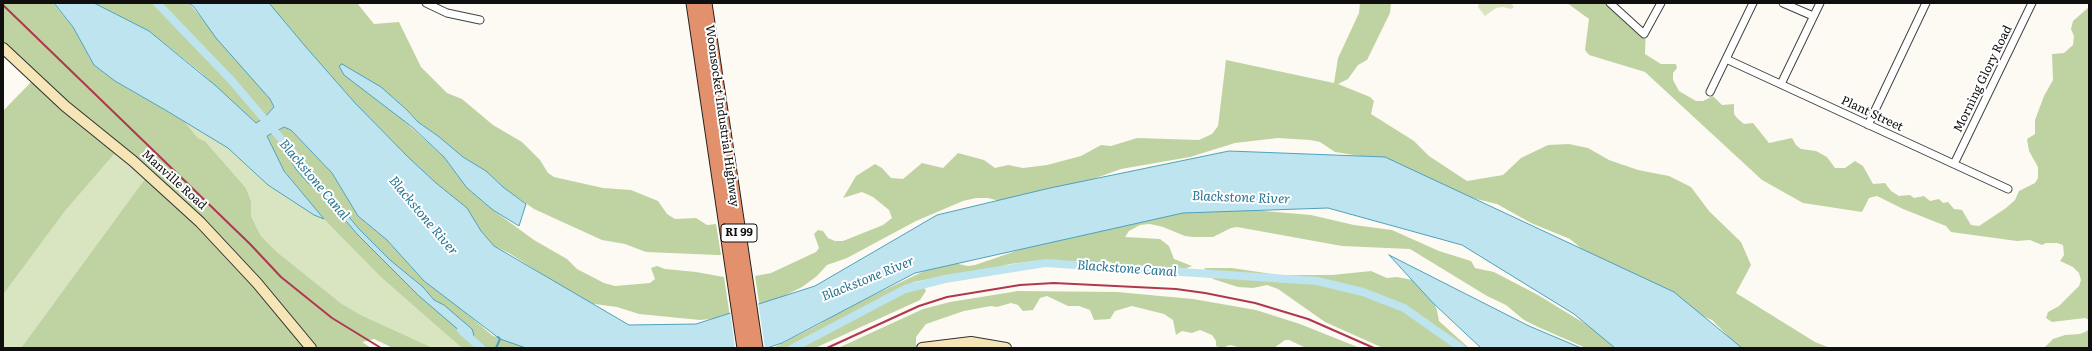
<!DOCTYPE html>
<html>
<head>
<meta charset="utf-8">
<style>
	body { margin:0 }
	#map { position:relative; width:2092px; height:351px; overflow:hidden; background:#fdfaf3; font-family:Literata,serif }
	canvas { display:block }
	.frame { position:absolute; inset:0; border:4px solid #0f0f0f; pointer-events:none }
</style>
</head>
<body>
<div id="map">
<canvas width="2092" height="351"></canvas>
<div class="frame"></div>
</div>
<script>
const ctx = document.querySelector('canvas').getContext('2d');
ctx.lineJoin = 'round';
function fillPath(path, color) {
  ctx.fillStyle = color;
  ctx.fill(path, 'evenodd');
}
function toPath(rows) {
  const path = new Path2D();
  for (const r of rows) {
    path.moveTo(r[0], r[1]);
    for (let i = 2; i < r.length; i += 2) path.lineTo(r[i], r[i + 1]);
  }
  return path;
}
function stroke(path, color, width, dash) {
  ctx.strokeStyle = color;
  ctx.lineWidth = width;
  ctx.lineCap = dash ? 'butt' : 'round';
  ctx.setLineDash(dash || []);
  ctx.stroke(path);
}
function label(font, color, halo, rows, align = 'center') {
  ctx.font = font + ' Literata,serif';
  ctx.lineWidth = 4;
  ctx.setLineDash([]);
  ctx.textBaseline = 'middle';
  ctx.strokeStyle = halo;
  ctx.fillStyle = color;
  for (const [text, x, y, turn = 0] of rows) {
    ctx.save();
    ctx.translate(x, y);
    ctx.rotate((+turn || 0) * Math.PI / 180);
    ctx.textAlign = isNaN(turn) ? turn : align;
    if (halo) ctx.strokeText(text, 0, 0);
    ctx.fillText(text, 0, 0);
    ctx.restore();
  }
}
fillPath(toPath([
	[1479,3,1511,3,1514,7,1511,9,1503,7,1496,8,1485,16,1478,7],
	[184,121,228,148,268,185,314,215,324,219,462,348,433,348,361,315,342,304,277,252,261,236,251,216,251,201,246,188,205,141,198,138],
	[116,152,147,176,21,348,3,348,3,295,65,211]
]), '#d9e5c0');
fillPath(toPath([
	[3,3,53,3,73,27,94,65,115,81,184,121,198,138,205,141,246,188,251,201,251,216,261,236,277,252,342,304,361,315,433,348,393,348,374,339,362,342,371,348,21,348,147,176,116,152,65,211,3,295,3,111,32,81,3,49],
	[94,3,189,3,270,99,274,107,264,118,256,123,199,71,149,31],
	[269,3,357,3,374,24,399,22,421,67,447,93,462,99,493,125,522,142,540,160,548,173,554,177,603,188,631,190,658,201,667,214,675,219,696,218,707,225,716,224,721,255,717,255,646,252,625,244,602,240,534,209,503,187,486,171,463,157,438,136,418,122,407,110,381,87,405,122,444,157,467,188,493,210,534,240,567,259,577,269,604,283,615,286,650,283,655,279,651,268,657,266,665,269,696,272,724,277,730,317,700,320,639,314,617,307,587,303,509,253,494,246,481,231,467,208,436,183,409,158,355,103,305,46],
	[1360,3,1391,3,1390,13,1367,60,1358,65,1348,79,1338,84,1370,97,1374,101,1371,114,1414,141,1429,156,1467,181,1503,175,1521,158,1548,145,1569,144,1588,148,1609,160,1638,170,1669,176,1691,187,1709,211,1741,242,1751,265,1736,293,1815,342,1830,348,1732,348,1726,334,1712,320,1688,310,1582,249,1570,239,1531,223,1497,204,1472,198,1373,156,1360,156,1335,152,1320,142,1310,140,1278,138,1235,143,1190,157,1121,169,1079,184,1007,203,988,198,976,198,963,201,916,221,847,258,827,265,817,276,802,287,760,308,755,276,771,273,816,252,819,248,814,234,818,230,823,231,828,238,835,241,843,241,883,225,892,218,889,210,873,197,862,192,843,198,856,176,875,164,882,168,891,178,903,179,922,163,943,168,958,153,984,160,995,168,1008,165,1023,168,1047,165,1081,156,1101,145,1111,146,1137,138,1199,140,1212,134,1218,126,1226,60,1334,83,1338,58,1359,13],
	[1567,3,1608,3,1630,27,1646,26,1645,54,1661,64,1676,64,1677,68,1673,73,1673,80,1679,91,1696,101,1703,101,1713,96,1722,105,1734,104,1734,114,1737,118,1744,124,1753,123,1769,143,1792,138,1796,145,1801,149,1816,151,1827,157,1835,168,1845,168,1855,161,1863,166,1873,184,1885,183,1891,191,1899,196,1910,195,1914,198,1924,196,1930,201,1939,199,1943,203,1948,202,1954,209,1962,210,1971,225,1979,226,2006,208,2015,200,2019,191,2035,183,2038,178,2038,167,2029,151,2027,139,2035,134,2035,120,2044,96,2053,80,2052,54,2064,53,2073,45,2074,36,2071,29,2073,21,2089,7,2089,320,2085,318,2052,322,2046,318,2048,312,2059,306,2079,286,2081,280,2079,273,2073,267,2060,261,2064,255,2063,245,2057,243,2046,243,2042,245,2030,240,2017,241,1951,232,1946,226,1903,209,1877,196,1869,198,1862,212,1803,203,1762,180,1645,72,1589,55,1585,50,1589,19],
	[284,127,291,130,332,173,358,216,387,240,424,281,452,301,493,336,550,348,462,348,381,277,324,219,284,171,267,136],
	[291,159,303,161,359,229,390,260,423,287,434,300,444,306,419,296,358,235,321,192,308,183,296,169],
	[1236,205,1264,211,1311,215,1354,225,1392,230,1439,251,1471,261,1475,268,1494,272,1538,295,1625,348,1586,348,1538,327,1524,320,1506,305,1487,296,1410,249,1342,246,1237,227,1231,228,1213,237,1193,237,1185,236,1163,227,1150,224,1140,225,1129,231,1125,237,1160,239,1169,246,1174,259,1192,266,1174,273,1122,267,1105,260,1099,268,1089,263,1043,260,1010,264,986,270,949,275,914,282,866,306,830,327,786,348,773,348,820,324,836,313,939,264,954,263,968,266,975,265,1118,216],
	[1204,268,1232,268,1279,275,1332,275,1371,271,1387,278,1397,277,1418,281,1427,287,1437,310,1439,321,1469,348,1383,348,1325,322,1278,289,1267,285,1253,288,1238,287,1213,279],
	[924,287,926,291,920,300,815,348,799,348,846,324,868,310,912,289],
	[1018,291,1117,292,1193,299,1256,310,1300,324,1360,348,1306,348,1289,340,1285,340,1274,348,1242,348,1230,345,1222,348,1216,346,1216,341,1212,335,1200,330,1192,333,1182,331,1176,335,1173,320,1164,314,1132,306,1115,311,1110,319,1094,320,1090,310,1079,306,1068,306,1047,296,1040,298,1033,310,1023,311,1018,305,1011,303,997,307,991,306,964,311,926,324,916,337,916,348,838,348,923,309,950,302],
	[2089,328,2089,348,2044,348,2053,339,2065,335,2080,334,2087,331]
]), '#bfd3a2');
const water = toPath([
	[54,3,94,3,149,31,216,86,256,123,264,118,274,107,270,99,216,38,194,7,189,3,269,3,305,46,355,103,409,158,436,183,467,208,481,231,494,246,629,325,696,324,815,286,937,215,1050,188,1229,151,1385,157,1674,292,1742,348,1615,348,1574,314,1462,245,1328,208,1183,213,915,273,782,343,767,348,526,348,500,339,424,281,387,240,358,216,332,173,291,130,284,127,267,136,284,171,324,219,314,215,268,185,228,148,167,111,115,81,94,65,73,27,54,3],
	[342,64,381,87,407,110,418,122,438,136,463,157,486,171,503,187,526,204,519,226,493,210,467,188,444,157,412,127,344,75,339,66,342,64],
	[295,158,303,161,359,229,390,260,423,287,434,300,444,305,472,329,474,335,468,338,419,296,358,235,321,192,308,183,296,169,290,159,295,158],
	[1389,255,1529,326,1581,348,1481,348,1433,303,1389,255]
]);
fillPath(water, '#bee4ef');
stroke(water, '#4ea1bd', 1);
fillPath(toPath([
	[758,302,765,348,735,348,730,311]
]), '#fdfaf3');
stroke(toPath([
	[496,348,500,339,498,337]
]), '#4ea1bd', 2);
stroke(toPath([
	[157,3,232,81,305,167],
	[461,330,481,348],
	[793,348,905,289,945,279,1045,263,1317,281,1363,292,1404,308,1461,348]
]), '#bee4ef', 8);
const street = toPath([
	[426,3,447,13,480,20],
	[1610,3,1644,34,1661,3],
	[1783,3,1813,16],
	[1726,59,2008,189],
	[1781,84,1820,3],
	[1710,92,1753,3],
	[1868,125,1926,3],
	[1954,164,2032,3]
]);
const secondary = toPath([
	[3,48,65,106,133,161,200,222,257,283,311,348],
	[922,348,971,342,1006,348]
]);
const highway = toPath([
	[693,3,744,348],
	[705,3,756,348]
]);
stroke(street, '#424242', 9);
stroke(secondary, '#313131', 12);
stroke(highway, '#202020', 15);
stroke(street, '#fff', 7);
stroke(secondary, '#f5e5b7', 10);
stroke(highway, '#e2916c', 13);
stroke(toPath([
	[3,5,250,244,281,277,332,318,381,348],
	[827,348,919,306,947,297,1020,285,1054,283,1176,289,1205,293,1255,303,1308,319,1374,348]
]), '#af384f', 2);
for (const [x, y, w] of [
	[739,233,36]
]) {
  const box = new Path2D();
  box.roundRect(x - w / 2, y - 9, w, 18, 3);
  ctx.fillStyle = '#fff';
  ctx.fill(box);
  stroke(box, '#0f0f0f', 1);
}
label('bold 11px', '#0f0f0f', null, [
	["RI 99",739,233]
]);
label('12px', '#0f0f0f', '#fff', [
	["Morning Glory Road",1983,79,-64],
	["Plant Street",1872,114,25],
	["Woonsocket Industrial Highway",722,116,82],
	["Manville Road",174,180,42]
]);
label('italic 13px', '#277493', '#fff', [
	["Blackstone Canal",314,180,50],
	["Blackstone River",1241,198,2],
	["Blackstone River",423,216,50],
	["Blackstone Canal",1127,269,4],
	["Blackstone River",868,279,-22]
]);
</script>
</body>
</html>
